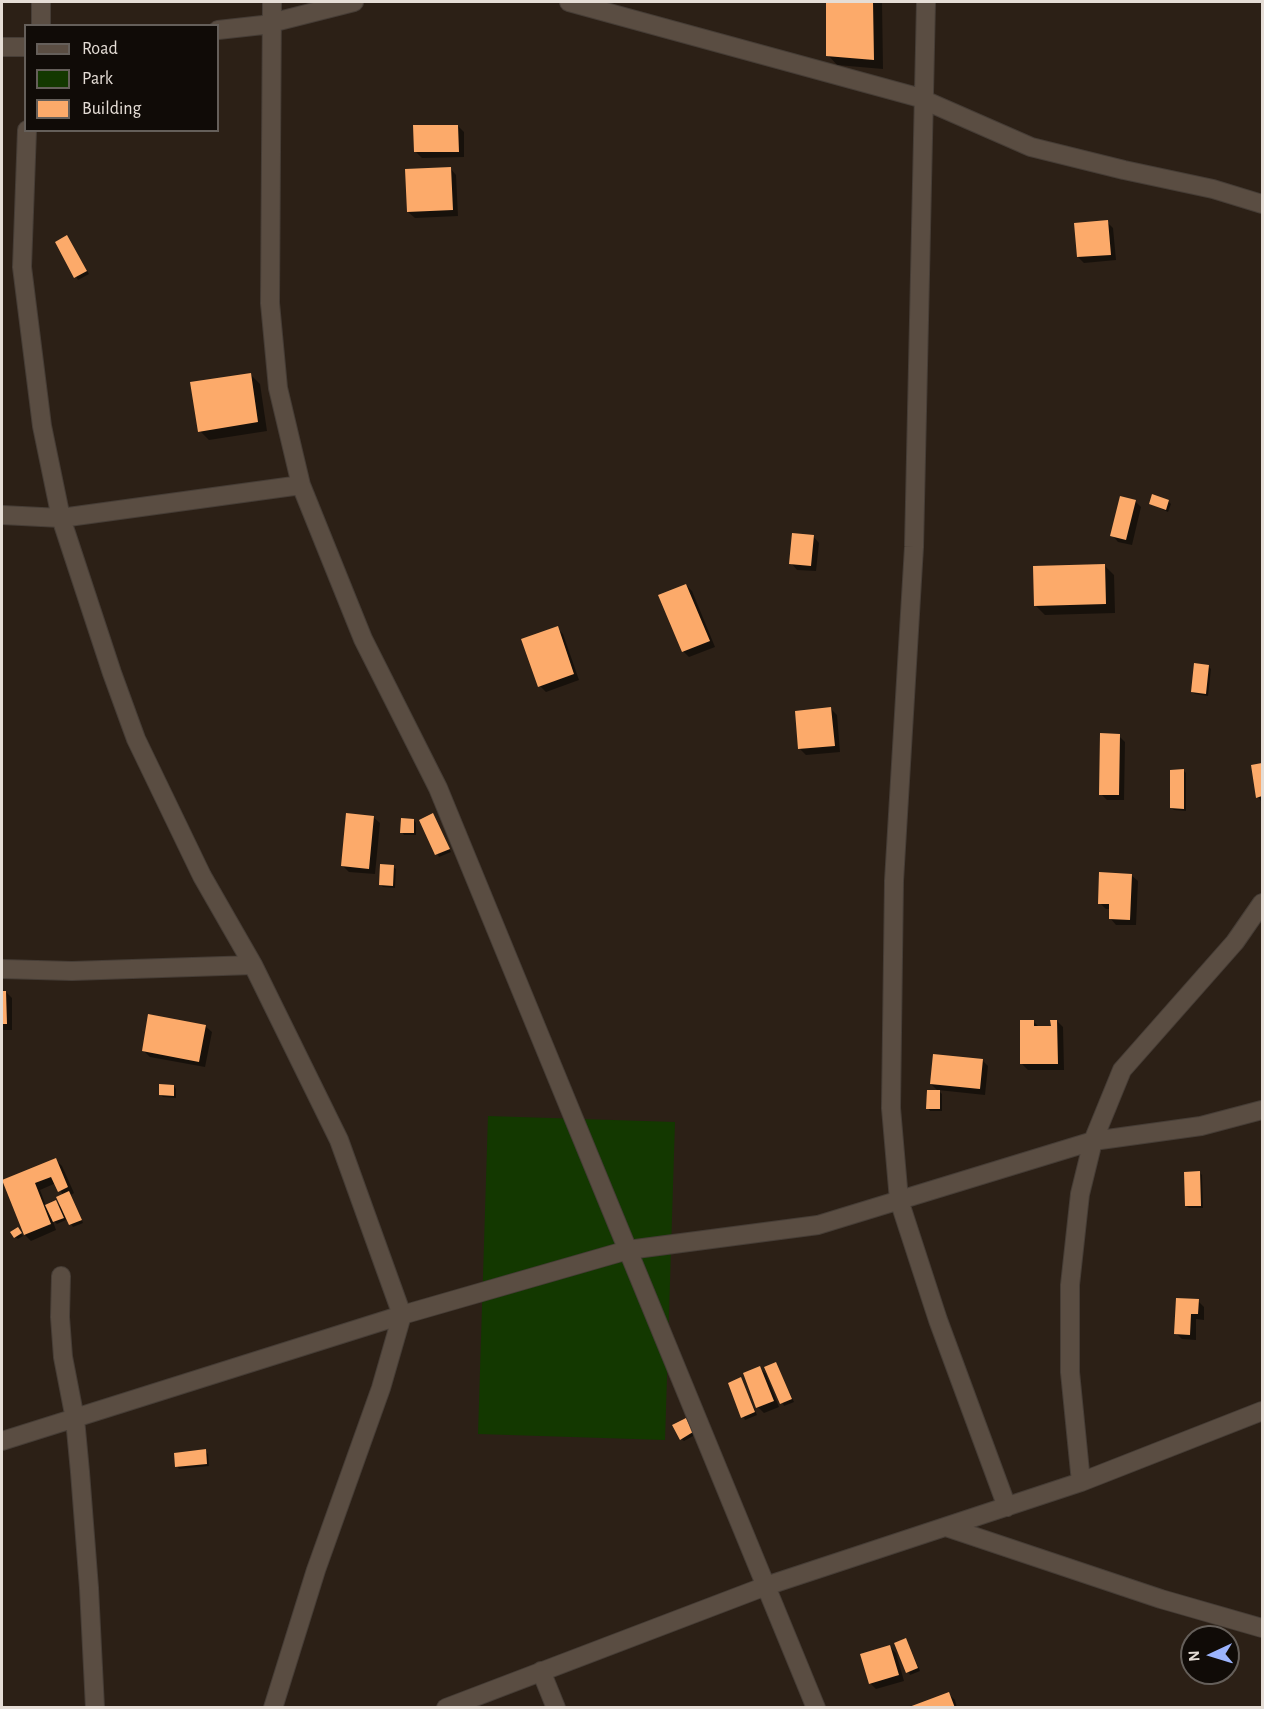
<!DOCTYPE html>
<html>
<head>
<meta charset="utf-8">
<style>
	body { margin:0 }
	#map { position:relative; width:1264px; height:1709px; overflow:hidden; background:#2c2016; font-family:"Alegreya Sans",sans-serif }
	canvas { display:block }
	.frame { position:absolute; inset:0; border:3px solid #e5ddd6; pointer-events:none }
	.legend { position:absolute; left:24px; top:24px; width:195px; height:108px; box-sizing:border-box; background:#100b07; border:2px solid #655f5a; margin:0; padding:8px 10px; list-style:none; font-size:18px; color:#e5ddd6 }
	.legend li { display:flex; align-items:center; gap:12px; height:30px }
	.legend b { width:30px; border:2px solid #655f5a }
	.north { position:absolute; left:1180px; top:1625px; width:60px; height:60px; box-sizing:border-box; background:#100b07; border:2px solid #655f5a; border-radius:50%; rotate:266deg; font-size:16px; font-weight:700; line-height:24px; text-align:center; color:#e5ddd6 }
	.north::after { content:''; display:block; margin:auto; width:21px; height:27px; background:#9cb4fd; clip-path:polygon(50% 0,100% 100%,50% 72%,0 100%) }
</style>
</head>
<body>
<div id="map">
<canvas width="1264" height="1709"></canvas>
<div class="frame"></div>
<ul class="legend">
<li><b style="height:8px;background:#5a4d42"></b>Road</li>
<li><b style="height:16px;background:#133800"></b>Park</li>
<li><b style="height:16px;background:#fcaa6a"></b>Building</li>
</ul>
<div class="north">N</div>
</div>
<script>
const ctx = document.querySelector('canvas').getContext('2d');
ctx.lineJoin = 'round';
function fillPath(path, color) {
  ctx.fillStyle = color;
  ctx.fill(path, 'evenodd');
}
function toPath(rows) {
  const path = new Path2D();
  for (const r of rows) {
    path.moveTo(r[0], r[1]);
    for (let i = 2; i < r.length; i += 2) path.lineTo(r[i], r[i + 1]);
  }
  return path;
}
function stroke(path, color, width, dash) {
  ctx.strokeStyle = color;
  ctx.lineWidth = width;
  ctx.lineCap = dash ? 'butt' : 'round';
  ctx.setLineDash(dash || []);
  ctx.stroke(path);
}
fillPath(toPath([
	[488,1116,675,1122,665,1440,478,1434]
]), '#133800');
fillPath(toPath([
	[827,2,882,2,883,69,837,65,828,55],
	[458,126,464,132,464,157,422,158,416,152],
	[450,168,456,175,458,216,415,218,408,212],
	[1107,222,1113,228,1116,260,1084,263,1078,257],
	[67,237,89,274,78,280,57,243],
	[250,374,260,384,267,431,209,440,200,431],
	[1135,501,1141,507,1132,545,1118,542,1112,535],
	[1168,501,1171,504,1168,512,1151,504],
	[813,536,819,543,816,571,797,570,791,563],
	[1105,566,1114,575,1115,613,1045,615,1035,605],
	[686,585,692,591,715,647,689,657,683,651],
	[557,628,563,634,579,680,546,692,540,686],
	[1208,666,1211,669,1208,696,1195,694,1192,692],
	[831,709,837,715,840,752,806,755,800,749],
	[1119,736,1125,742,1124,800,1107,800,1101,794],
	[1262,765,1262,802,1258,797,1252,767],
	[1184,771,1186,773,1186,811,1174,810,1171,808],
	[433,815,451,852,439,857,421,820],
	[373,817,380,823,375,874,349,872,343,866],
	[414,820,416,823,416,835,404,835,402,832],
	[393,867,396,869,395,888,383,887,380,884],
	[1131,875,1138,881,1136,925,1116,925,1110,918,1110,909,1106,909,1100,903],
	[2,992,6,992,12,998,12,1030,2,1030],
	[1033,1021,1040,1028,1052,1028,1057,1021,1063,1027,1064,1070,1028,1070,1022,1064],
	[205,1026,212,1032,205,1067,150,1057,144,1051],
	[982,1060,988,1066,985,1095,938,1090,942,1094,942,1111,930,1111,928,1108,939,1092,931,1084],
	[174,1086,176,1089,176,1098,163,1097,160,1094],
	[56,1160,62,1166,74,1193,71,1195,83,1223,73,1227,68,1219,57,1224,52,1219,56,1230,31,1241,25,1235,3,1181],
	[56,1183,63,1195,63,1209,56,1202,46,1206,40,1190],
	[1200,1173,1202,1175,1203,1208,1189,1208,1186,1206],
	[20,1232,23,1236,18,1239,15,1237],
	[1198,1301,1204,1307,1204,1320,1196,1319,1196,1340,1182,1339,1176,1333],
	[775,1364,794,1402,784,1406,766,1368],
	[760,1368,766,1374,779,1407,764,1413,758,1407],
	[741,1379,757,1415,745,1420,729,1384],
	[688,1423,695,1435,684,1441,681,1439],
	[205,1451,208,1454,209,1466,179,1469,177,1466],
	[906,1639,920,1671,910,1675,895,1644],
	[890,1647,896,1653,904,1681,876,1689,870,1683],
	[949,1694,955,1700,957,1708,913,1708]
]), '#0007');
fillPath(toPath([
	[826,2,873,2,874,60,826,56],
	[413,125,458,125,459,152,414,152],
	[451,167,453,210,407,212,405,169],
	[1108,220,1111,255,1077,257,1074,223],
	[67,235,87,271,74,278,55,242],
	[251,373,258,422,198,432,190,382],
	[1152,494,1169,500,1166,510,1149,504],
	[1120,496,1136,500,1126,540,1110,536],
	[792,533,814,535,811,566,789,564],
	[1105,564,1106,604,1034,606,1033,566],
	[686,584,710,641,682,652,658,595],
	[558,626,574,674,538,687,521,639],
	[1194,663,1209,665,1206,694,1191,692],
	[831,707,835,746,798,749,795,711],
	[1100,733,1120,734,1119,795,1099,795],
	[1262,763,1262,796,1256,798,1251,765],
	[1184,769,1184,809,1170,808,1170,770],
	[346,813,374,816,369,869,341,866],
	[433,813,450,849,435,855,419,820],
	[401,818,414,819,414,833,400,833],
	[380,864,394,865,393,886,379,885],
	[1099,872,1132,874,1130,920,1109,919,1109,904,1098,904],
	[2,991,6,991,7,1024,2,1024],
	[148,1014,206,1025,199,1062,142,1051],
	[1020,1020,1034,1020,1034,1026,1051,1026,1050,1020,1057,1020,1058,1064,1020,1064],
	[933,1054,983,1059,980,1089,930,1084],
	[159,1084,174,1085,174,1096,159,1095],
	[927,1090,940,1090,940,1109,926,1109],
	[56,1158,68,1187,58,1192,51,1177,35,1183,51,1224,24,1235,2,1180],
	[1200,1171,1201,1206,1185,1206,1184,1172],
	[69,1191,82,1220,69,1225,56,1197],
	[56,1200,64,1218,53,1222,45,1205],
	[18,1227,22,1233,14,1238,10,1232],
	[1176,1298,1199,1299,1198,1314,1191,1314,1190,1335,1174,1334],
	[776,1362,792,1399,780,1404,764,1367],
	[760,1366,774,1401,756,1408,743,1373],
	[741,1377,755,1412,741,1418,728,1383],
	[686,1418,693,1432,680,1440,672,1425],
	[206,1449,207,1464,175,1467,174,1453],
	[906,1638,918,1668,906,1673,894,1643],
	[890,1645,899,1675,869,1684,860,1654],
	[949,1692,955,1708,910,1708,909,1707]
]), '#fcaa6a');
const street = toPath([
	[41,2,41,26],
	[272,2,270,303,278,388,301,485],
	[569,2,917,97,1031,147,1124,170,1213,189,1262,204],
	[926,2,914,547,894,881,891,1108,899,1200,938,1320,1007,1507],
	[218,30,263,25,354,2],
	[2,47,26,47],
	[27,130,22,267,42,426,61,518,301,485,363,639,438,788,816,1708],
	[2,515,61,518,112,673,136,739,202,876,253,965,339,1140,402,1315,381,1388,316,1570,273,1708],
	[2,969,72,971,253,965],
	[61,1276,60,1317,63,1357,75,1419,80,1472,89,1588,95,1708],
	[2,1441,402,1315,628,1250,818,1225,1093,1141,1201,1126,1262,1110],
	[1081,1482,1070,1372,1070,1285,1080,1194,1093,1141,1122,1070,1235,942,1262,903],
	[946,1527,1161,1599,1262,1628],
	[541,1671,556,1708],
	[446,1708,766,1586,1081,1482,1262,1411]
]);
stroke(street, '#463d36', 20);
stroke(street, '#5a4d42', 18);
</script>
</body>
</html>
